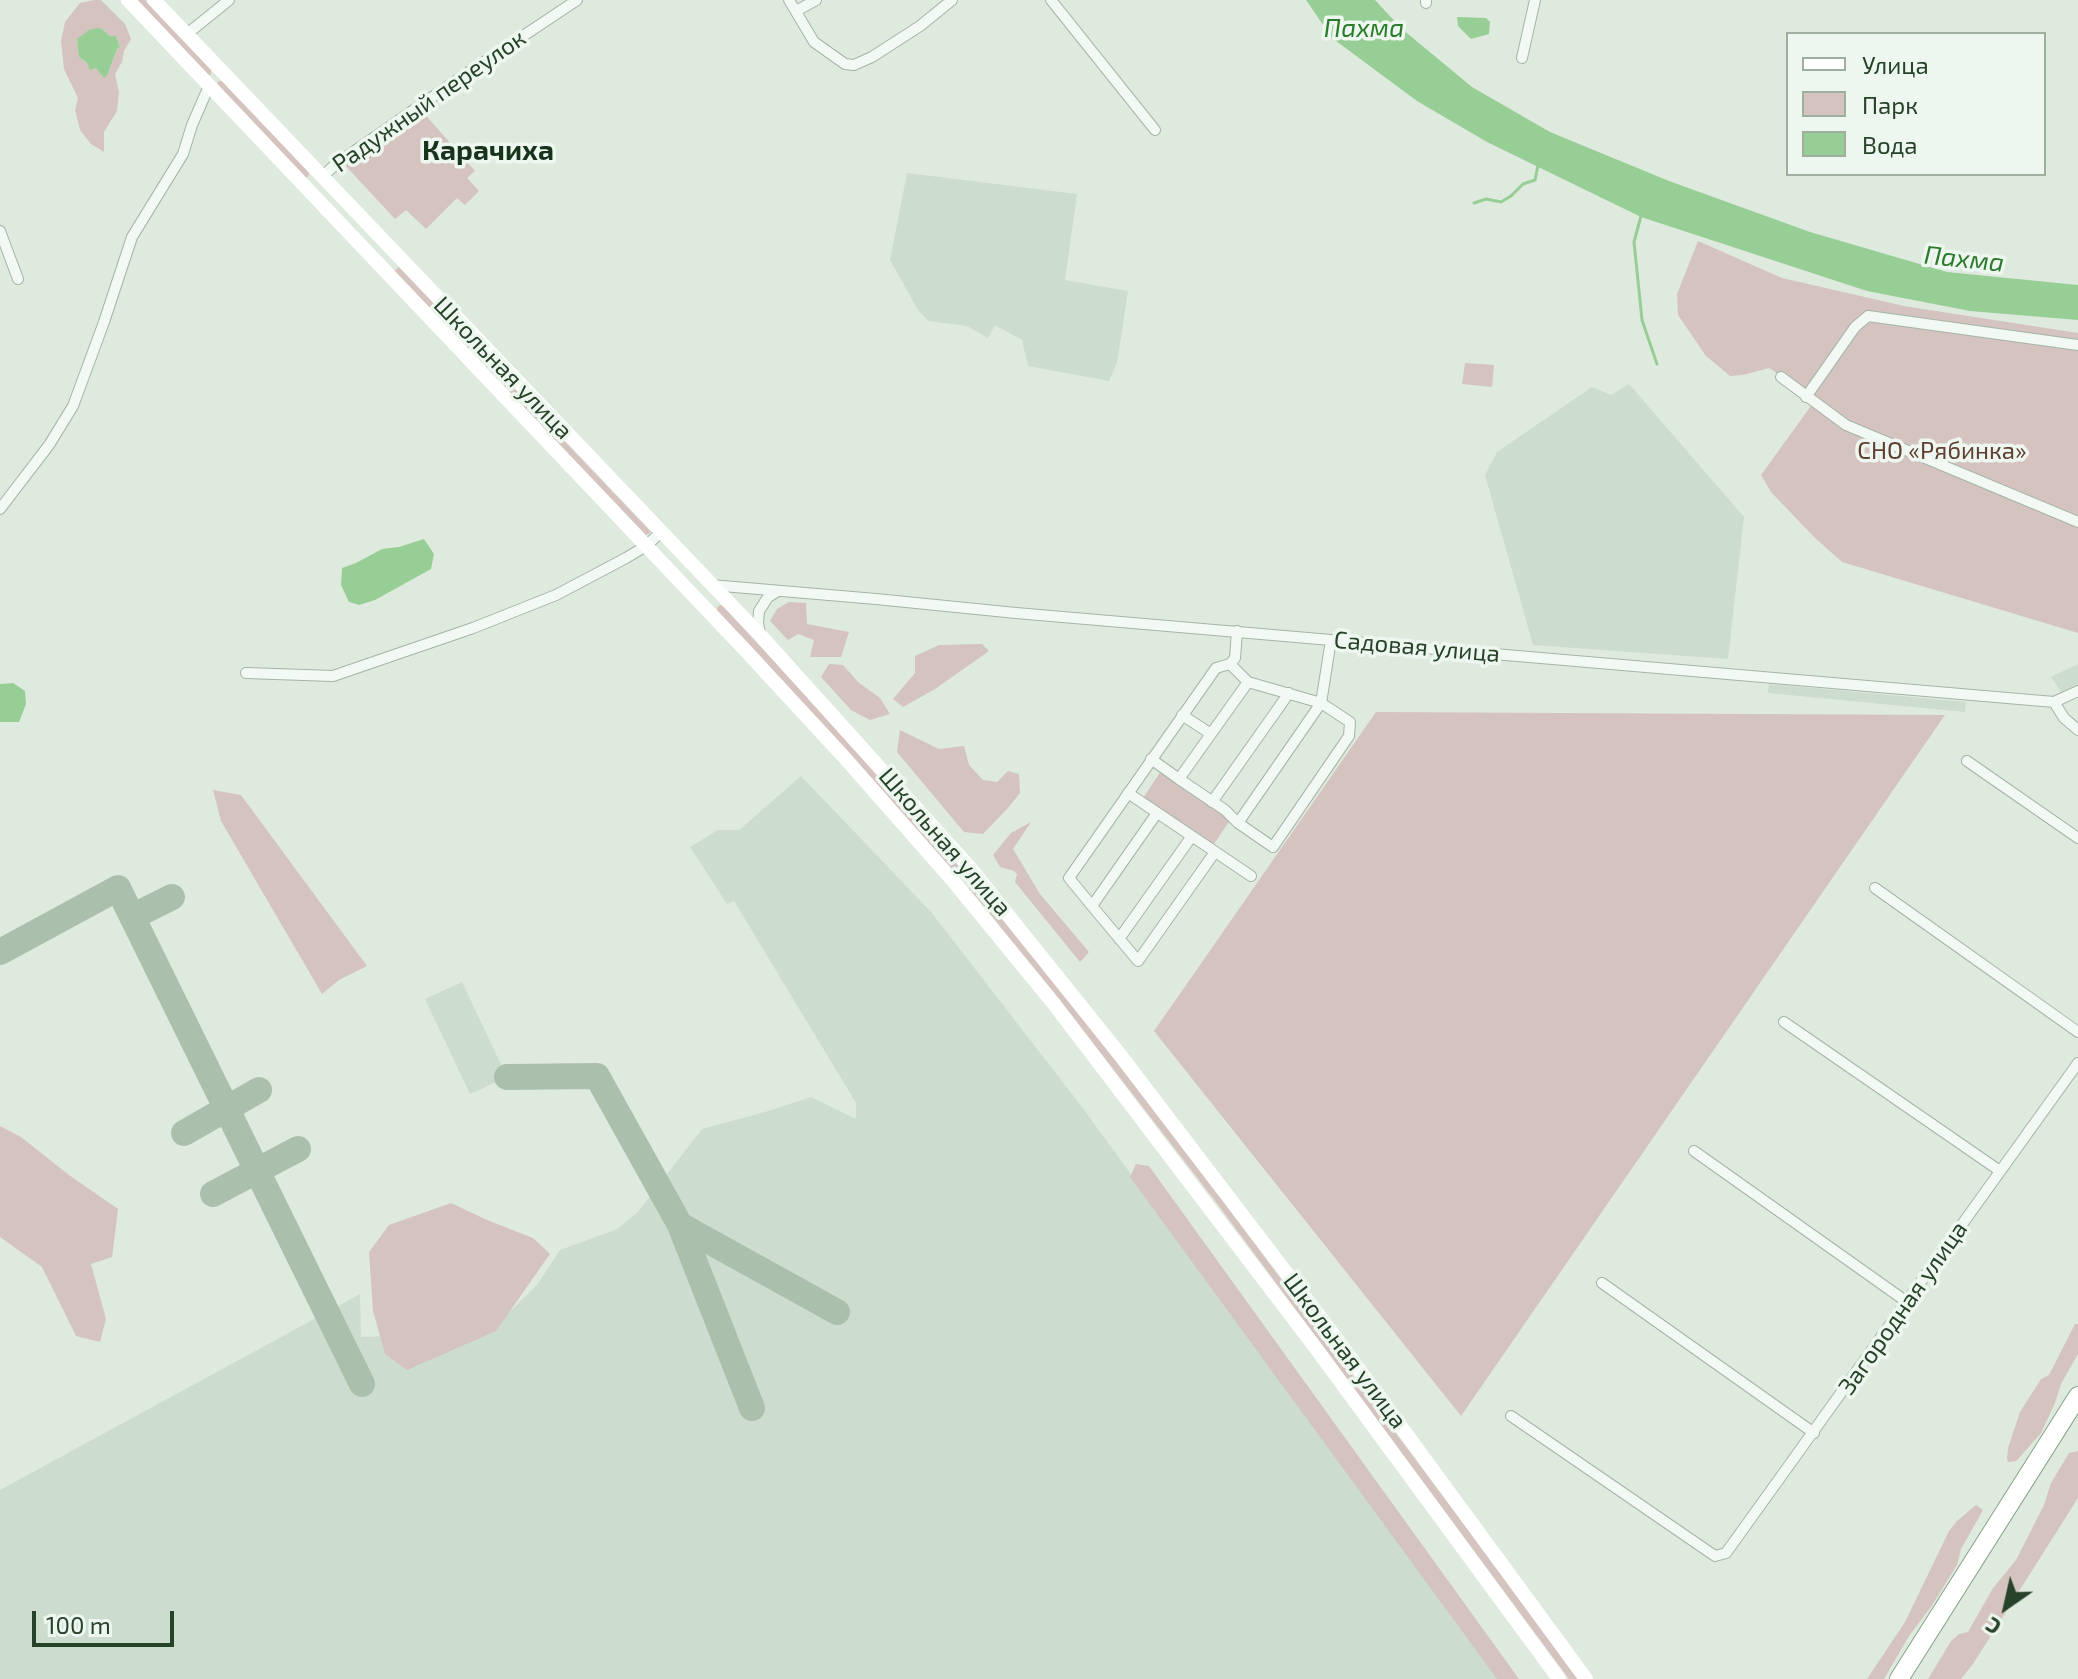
<!DOCTYPE html>
<html>
<head>
<meta charset="utf-8">
<style>
	body { margin:0 }
	#map { position:relative; width:2078px; height:1679px; overflow:hidden; background:#dfeadf; font-family:"Exo 2",sans-serif }
	canvas { display:block }
	.legend { position:absolute; left:1786px; top:32px; width:260px; height:144px; box-sizing:border-box; background:#eef7ef; border:2px solid #9eafa0; margin:0; padding:10px 14px; list-style:none; font-size:24px; color:#264329 }
	.legend li { display:flex; align-items:center; gap:16px; height:40px }
	.legend b { width:40px; border:2px solid #9eafa0 }
	.north { position:absolute; left:1966px; top:1567px; width:80px; height:80px; -webkit-text-stroke:6px #eef7ef; paint-order:stroke; rotate:214deg; font-size:22px; font-weight:700; line-height:32px; text-align:center; color:#264329 }
	.north::after { content:''; display:block; margin:auto; width:28px; height:36px; background:#264329; clip-path:polygon(50% 0,100% 100%,50% 72%,0 100%) }
	.scale { position:absolute; left:32px; top:1611px; width:142px; height:36px; box-sizing:border-box; border:4px solid #264329; border-top:0; padding-left:10px; font-size:24px; line-height:28px; white-space:nowrap; color:#264329; -webkit-text-stroke:6px #eef7ef; paint-order:stroke }
</style>
</head>
<body>
<div id="map">
<canvas width="2078" height="1679"></canvas>
<ul class="legend">
<li><b style="height:10px;background:#fff"></b>Улица</li>
<li><b style="height:22px;background:#d5c3bf"></b>Парк</li>
<li><b style="height:22px;background:#97ce95"></b>Вода</li>
</ul>
<div class="north">С</div>
<div class="scale">100 m</div>
</div>
<script>
const ctx = document.querySelector('canvas').getContext('2d');
ctx.lineJoin = 'round';
function fillPath(path, color) {
  ctx.fillStyle = color;
  ctx.fill(path, 'evenodd');
}
function toPath(rows) {
  const path = new Path2D();
  for (const r of rows) {
    path.moveTo(r[0], r[1]);
    for (let i = 2; i < r.length; i += 2) path.lineTo(r[i], r[i + 1]);
  }
  return path;
}
function stroke(path, color, width, dash) {
  ctx.strokeStyle = color;
  ctx.lineWidth = width;
  ctx.lineCap = dash ? 'butt' : 'round';
  ctx.setLineDash(dash || []);
  ctx.stroke(path);
}
function label(font, color, halo, rows, align = 'center') {
  ctx.font = font + ' "Exo 2",sans-serif';
  ctx.lineWidth = 7;
  ctx.setLineDash([]);
  ctx.textBaseline = 'middle';
  ctx.strokeStyle = halo;
  ctx.fillStyle = color;
  for (const [text, x, y, turn = 0] of rows) {
    ctx.save();
    ctx.translate(x, y);
    ctx.rotate((+turn || 0) * Math.PI / 180);
    ctx.textAlign = isNaN(turn) ? turn : align;
    if (halo) ctx.strokeText(text, 0, 0);
    ctx.fillText(text, 0, 0);
    ctx.restore();
  }
}
fillPath(toPath([
	[907,173,1077,194,1065,280,1128,291,1117,363,1109,381,1028,366,1022,340,995,325,988,338,967,326,928,321,918,310,890,260],
	[1629,384,1744,517,1728,659,1533,645,1485,475,1497,452,1592,387,1611,395],
	[2078,664,2078,684,2061,692,2051,677],
	[1769,684,1966,702,1965,712,1768,693],
	[801,776,931,912,1082,1107,1498,1679,0,1679,0,1490,360,1294,361,1337,391,1336,498,1323,537,1285,560,1250,617,1229,637,1213,702,1129,765,1112,811,1097,856,1119,856,1103,734,901,727,904,690,847,718,830,739,830],
	[462,982,507,1077,470,1094,425,999]
]), '#ccdcce');
fillPath(toPath([
	[94,0,101,0,125,24,131,39,124,51,122,62,115,74,119,92,117,111,104,132,104,152,91,144,80,130,75,110,78,98,64,69,61,41,65,22,80,3],
	[102,29,110,36,116,36,120,47,117,49,107,76,101,75,100,70,90,66,79,57,77,39],
	[137,0,145,0,211,70,211,75,207,75],
	[218,81,223,81,309,173,308,177,303,178,217,86],
	[421,110,475,171,467,178,479,191,465,205,457,198,426,229,406,210,395,219,343,163],
	[1698,241,1782,278,1904,306,2078,333,2078,633,1842,562,1813,536,1771,492,1761,475,1816,399,1769,368,1743,375,1730,376,1706,356,1678,315,1677,294],
	[399,267,651,532,646,535,394,271],
	[1465,363,1494,365,1492,387,1462,384],
	[789,602,806,603,807,624,849,632,841,657,810,657,814,640,798,634,788,640,770,621,777,609],
	[722,605,854,748,960,867,959,871,954,872,848,752,717,610,718,606],
	[982,644,989,651,935,689,903,707,893,699,915,673,915,656,939,645],
	[829,664,843,665,858,682,880,698,890,714,870,720,851,710,821,677],
	[1376,712,1945,715,1461,1416,1154,1031],
	[900,730,939,749,964,746,969,765,983,780,997,782,1008,771,1019,774,1020,793,1008,808,983,834,964,832,897,752],
	[1163,768,1230,820,1212,847,1143,798],
	[213,790,241,795,367,966,339,980,322,994,221,821],
	[1031,822,1013,849,1040,894,1089,952,1080,962,1015,882,1017,874,1014,871,1000,867,993,855,1011,833],
	[970,883,974,883,1065,995,1225,1204,1579,1679,1569,1679,1219,1206,1060,1000,969,888],
	[0,1126,21,1137,69,1175,118,1209,112,1257,91,1264,106,1319,100,1342,76,1336,42,1267,0,1237],
	[1136,1164,1149,1166,1519,1679,1497,1679,1130,1177],
	[451,1203,487,1220,533,1238,550,1254,496,1331,407,1370,385,1354,373,1311,369,1252,389,1225],
	[2075,1324,2078,1324,2078,1354,2061,1384,2055,1403,2041,1433,2020,1457,2016,1461,2008,1462,2007,1458,2008,1448,2020,1412,2041,1379,2049,1375],
	[2078,1451,2078,1498,1973,1664,1961,1679,1928,1679,1951,1641,1959,1634,1968,1632,1993,1588,2016,1560,2044,1505,2051,1483,2069,1453],
	[1976,1505,1983,1510,1961,1549,1957,1565,1931,1607,1909,1636,1884,1679,1867,1679,1905,1622,1949,1531,1957,1521]
]), '#d5c3bf');
fillPath(toPath([
	[1306,0,1375,0,1402,29,1472,87,1550,132,1669,181,1810,232,1947,272,2078,285,2078,320,1970,311,1867,291,1641,217,1487,142,1417,101,1332,38],
	[1457,17,1486,18,1490,22,1489,34,1471,39,1458,26],
	[97,28,102,29,110,36,116,36,120,47,117,49,107,76,104,78,96,68,90,70,87,63,79,57,78,50,77,39,89,30],
	[424,539,434,554,431,569,375,600,359,605,349,602,341,585,342,568,356,563,382,549,399,547],
	[13,683,25,691,26,704,19,722,0,722,0,684]
]), '#97ce95');
stroke(toPath([
	[1474,203,1486,199,1501,202,1511,196,1523,184,1535,180,1538,165],
	[1641,216,1634,242,1642,320,1657,364]
]), '#97ce95', 3);
stroke(toPath([
	[132,917,172,897],
	[0,952,118,888,362,1384],
	[507,1077,597,1076,680,1225,752,1408],
	[184,1133,259,1090],
	[213,1194,298,1149],
	[680,1225,837,1312]
]), '#aac0ac', 26);
const street = toPath([
	[789,0,814,42,845,64,854,65,872,57,920,26,952,0],
	[1051,0,1155,130],
	[1426,3,1426,0],
	[796,11,816,0],
	[187,34,229,0],
	[1522,58,1535,0],
	[322,177,336,164,454,82,577,0],
	[0,231,18,279],
	[1781,377,1846,425,2078,522],
	[1806,397,1855,327,1868,316,2078,345],
	[0,509,49,445,73,406,104,322,132,237,183,154,192,125,209,86],
	[711,585,876,599,1016,613,2054,702,2078,691],
	[760,634,758,623,759,611,768,597,778,591],
	[1230,664,1248,682],
	[246,673,333,676,473,628,556,595,626,558,646,546,661,532],
	[1248,682,1321,703,1350,722,1349,736,1273,847,1238,823,1225,810,1179,779,1248,682],
	[2054,702,2064,718,2078,730],
	[1182,715,1211,734],
	[1151,759,1179,779],
	[1967,761,2078,838],
	[1128,793,1251,876],
	[1212,802,1289,693],
	[1157,813,1092,906,1138,961,1215,852],
	[1238,823,1321,703,1331,640],
	[1875,888,2078,1032],
	[1092,906,1069,878,1216,668,1230,664,1235,658,1237,631],
	[1119,939,1192,836],
	[1784,1022,2000,1171],
	[1694,1151,1907,1302],
	[1602,1283,1814,1433],
	[1511,1416,1715,1556,1726,1553,2078,1063]
]);
const highway = toPath([
	[1899,1679,2078,1396]
]);
stroke(street, '#a4b5a5', 12);
stroke(highway, '#84a286', 20);
stroke(street, '#f2f8f3', 10);
stroke(toPath([
	[128,0,746,651,844,757,954,882,1054,1004,1315,1347,1559,1679],
	[154,0,761,636,971,869,1121,1056,1333,1334,1586,1679]
]), '#fff', 14);
stroke(highway, '#fff', 18);
label('24px', '#264329', '#eef7ef', [
	["Радужный переулок",429,101,-35],
	["Школьная улица",503,368,46],
	["Садовая улица",1417,647,5],
	["Школьная улица",945,842,49],
	["Загородная улица",1903,1308,-55],
	["Школьная улица",1345,1351,53]
]);
label('24px', '#603e31', '#eef7ef', [
	["СНО «Рябинка»",1942,451]
]);
label('italic 26px', '#2b7b2c', '#eef7ef', [
	["Пахма",1364,28],
	["Пахма",1964,259,6]
]);
label('bold 28px', '#18331c', '#eef7ef', [
	["Карачиха",488,151]
]);
</script>
</body>
</html>
